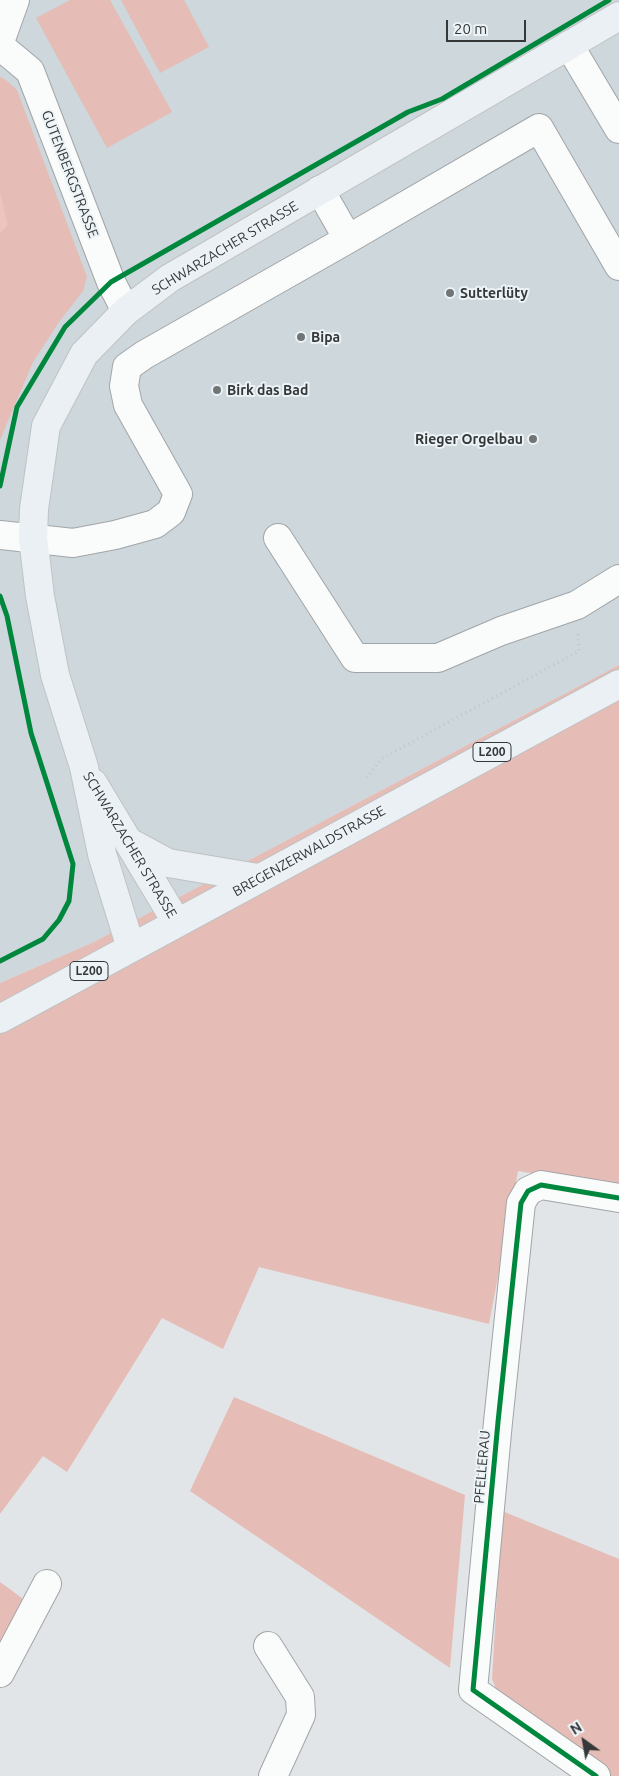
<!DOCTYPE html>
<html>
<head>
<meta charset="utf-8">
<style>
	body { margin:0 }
	#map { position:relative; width:619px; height:1776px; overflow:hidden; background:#e1e5e7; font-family:Ubuntu,sans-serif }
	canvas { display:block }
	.north { position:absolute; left:559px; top:1716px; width:50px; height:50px; -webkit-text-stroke:4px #ecf3f7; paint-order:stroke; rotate:328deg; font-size:14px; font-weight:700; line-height:20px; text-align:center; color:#353839 }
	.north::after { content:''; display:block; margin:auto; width:18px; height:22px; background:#353839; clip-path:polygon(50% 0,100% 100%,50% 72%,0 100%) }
	.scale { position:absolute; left:446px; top:20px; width:80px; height:22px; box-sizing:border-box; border:2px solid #353839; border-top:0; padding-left:6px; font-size:15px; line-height:18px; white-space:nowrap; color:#353839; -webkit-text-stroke:4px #ecf3f7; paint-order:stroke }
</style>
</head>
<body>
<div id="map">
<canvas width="619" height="1776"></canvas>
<div class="north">N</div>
<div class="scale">20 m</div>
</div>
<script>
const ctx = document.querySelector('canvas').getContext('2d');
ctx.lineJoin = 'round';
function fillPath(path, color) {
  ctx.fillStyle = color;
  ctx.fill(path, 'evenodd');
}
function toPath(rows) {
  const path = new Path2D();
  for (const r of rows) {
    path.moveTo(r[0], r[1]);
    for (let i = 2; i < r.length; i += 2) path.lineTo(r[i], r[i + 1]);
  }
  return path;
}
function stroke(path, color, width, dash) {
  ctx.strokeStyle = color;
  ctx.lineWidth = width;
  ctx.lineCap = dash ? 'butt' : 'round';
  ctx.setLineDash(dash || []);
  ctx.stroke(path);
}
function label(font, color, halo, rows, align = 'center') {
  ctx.font = font + ' Ubuntu,sans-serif';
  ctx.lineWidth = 4;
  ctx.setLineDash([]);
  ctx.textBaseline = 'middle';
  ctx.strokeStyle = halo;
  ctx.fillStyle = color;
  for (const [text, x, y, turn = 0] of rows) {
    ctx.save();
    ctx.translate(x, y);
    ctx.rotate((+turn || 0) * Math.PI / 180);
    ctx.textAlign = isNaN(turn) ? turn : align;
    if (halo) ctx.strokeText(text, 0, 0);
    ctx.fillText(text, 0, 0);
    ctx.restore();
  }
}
fillPath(toPath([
	[0,0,619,0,619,665,94,942,0,983]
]), '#cdd7dc');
fillPath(toPath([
	[70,0,110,0,172,112,107,148,36,18],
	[121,0,184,0,209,47,160,73],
	[0,77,6,80,17,90,87,277,83,291,59,322,33,362,0,440],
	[619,665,619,1188,518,1171,489,1324,259,1267,223,1349,162,1318,67,1472,43,1456,0,1514,0,983,94,942],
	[234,1397,465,1495,450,1668,190,1491],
	[502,1511,619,1559,619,1776,611,1776,505,1705,497,1691,492,1679],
	[0,1582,26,1601,0,1649]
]), '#e5bcb6');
fillPath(toPath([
	[0,191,7,222,7,226,0,233]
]), '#eec4bd');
const minor = toPath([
	[0,42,15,0],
	[569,45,619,129],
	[0,46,30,71,111,282,126,311],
	[320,190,348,239],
	[0,535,73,543,115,535,155,524,171,512,178,494,128,405,124,386,127,367,144,355,348,239,539,128,619,266],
	[278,538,355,658,438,658,501,631,577,605,619,579],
	[268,1646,300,1697,301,1715,273,1776],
	[0,1673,47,1584],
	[596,1776,473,1690,498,1422,521,1203,528,1191,541,1185,619,1198]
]);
const major = toPath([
	[93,783,177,923],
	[131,843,168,863,258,878],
	[131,948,102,854,84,767,55,675,40,596,33,538,34,509,46,426,84,354,126,311,170,278,619,16],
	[0,1019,619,684]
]);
stroke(minor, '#a2a5a7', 30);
stroke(major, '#c1c2c3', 30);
stroke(toPath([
	[367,778,381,759,579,651,578,633]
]), '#c4c5c5', 3, [1, 4]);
stroke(minor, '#fafbfb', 28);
stroke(major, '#eaf0f3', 28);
stroke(toPath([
	[0,486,17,407,65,327,111,282,408,112,442,99,609,0],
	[0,596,7,616,31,733,73,864,69,901,59,920,43,939,0,961],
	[596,1776,473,1690,498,1422,521,1203,528,1191,541,1185,619,1198]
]), '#00873e', 5);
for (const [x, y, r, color] of [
	[450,293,5,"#717576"],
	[301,337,5,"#717576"],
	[217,390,5,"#717576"],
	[533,439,5,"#717576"]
]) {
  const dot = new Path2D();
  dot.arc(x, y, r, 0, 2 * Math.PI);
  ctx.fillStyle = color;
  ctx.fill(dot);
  stroke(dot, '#ecf3f7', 2);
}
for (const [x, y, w] of [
	[492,752,38],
	[89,971,38]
]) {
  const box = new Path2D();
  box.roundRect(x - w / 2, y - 9.5, w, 19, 4);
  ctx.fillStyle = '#ecf3f7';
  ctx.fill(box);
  stroke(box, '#353839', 1);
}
label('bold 12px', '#353839', null, [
	["L200",492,752],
	["L200",89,971]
]);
label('14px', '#353839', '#ecf3f7', [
	["GUTENBERGSTRASSE",70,174,69],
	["SCHWARZACHER STRASSE",225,248,-31],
	["SCHWARZACHER STRASSE",130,845,59],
	["BREGENZERWALDSTRASSE",309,851,-29],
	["PFELLERAU",482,1467,-85]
]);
label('bold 14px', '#353839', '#ecf3f7', [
	["Sutterlüty",460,293],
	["Bipa",311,337],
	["Birk das Bad",227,390],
	["Rieger Orgelbau",523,439,"right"]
], 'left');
</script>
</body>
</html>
